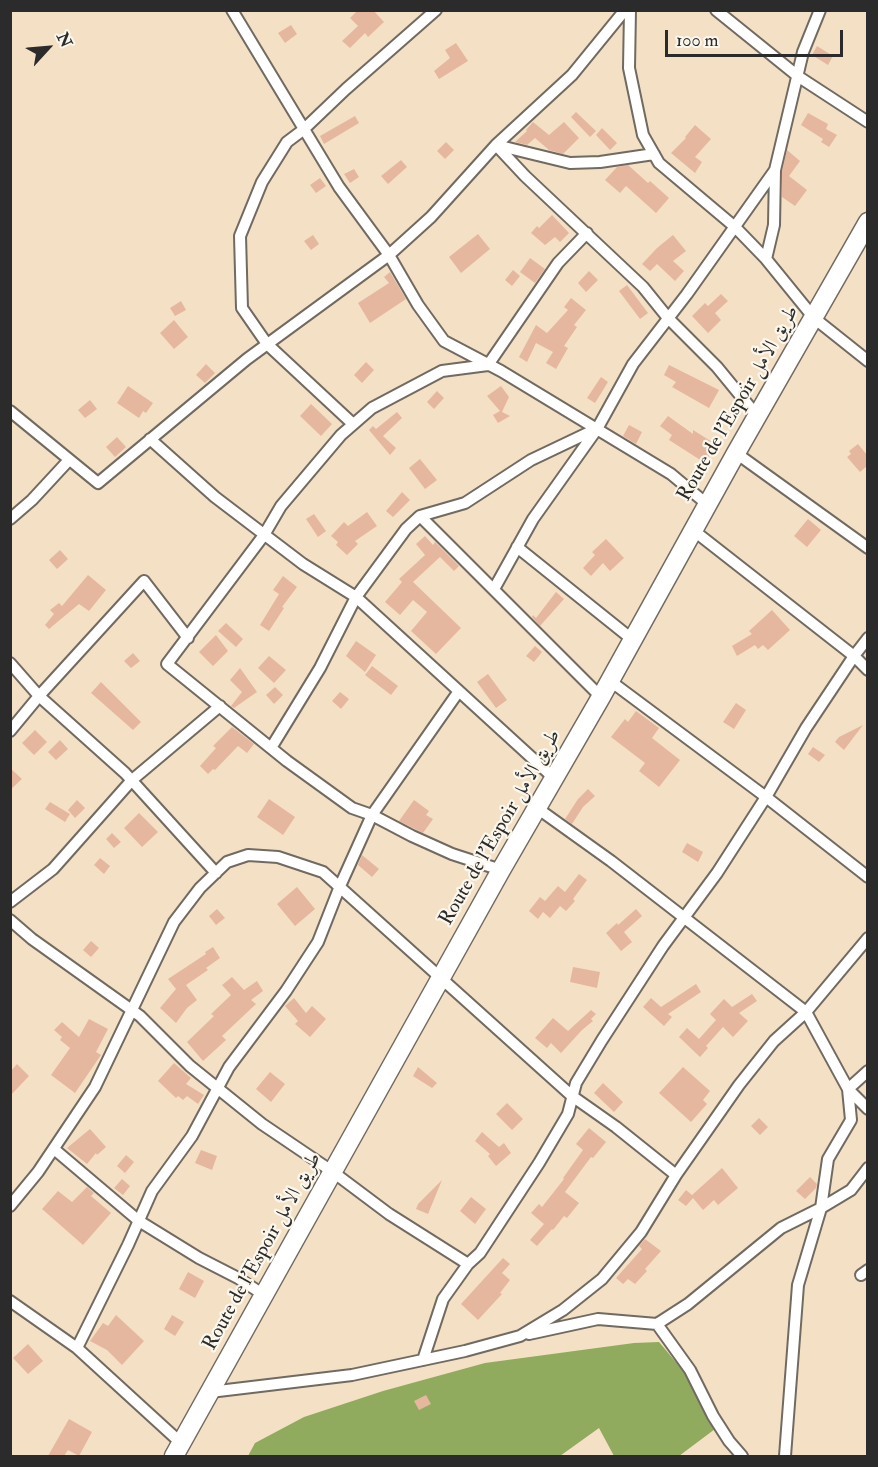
<!DOCTYPE html>
<html>
<head>
<meta charset="utf-8">
<style>
	body { margin:0 }
	#map { position:relative; width:878px; height:1467px; overflow:hidden; background:#f4e0c5; font-family:"IM FELL Double Pica",serif }
	canvas { display:block }
	.frame { position:absolute; inset:0; border:12px solid #2b2b2b; pointer-events:none }
	.north { position:absolute; left:18px; top:18px; width:60px; height:60px; -webkit-text-stroke:4px #fbf7ec; paint-order:stroke; rotate:64deg; font-size:16px; font-weight:700; line-height:24px; text-align:center; color:#2b2b2b }
	.north::after { content:''; display:block; margin:auto; width:21px; height:27px; background:#2b2b2b; clip-path:polygon(50% 0,100% 100%,50% 72%,0 100%) }
	.scale { position:absolute; left:665px; top:30px; width:178px; height:27px; box-sizing:border-box; border:3px solid #2b2b2b; border-top:0; padding-left:8px; font-size:18px; line-height:21px; white-space:nowrap; color:#2b2b2b; -webkit-text-stroke:4px #fbf7ec; paint-order:stroke }
</style>
</head>
<body>
<div id="map">
<canvas width="878" height="1467"></canvas>
<div class="frame"></div>
<div class="north">N</div>
<div class="scale">100 m</div>
</div>
<script>
const ctx = document.querySelector('canvas').getContext('2d');
ctx.lineJoin = 'round';
function fillPath(path, color) {
  ctx.fillStyle = color;
  ctx.fill(path, 'evenodd');
}
function toPath(rows) {
  const path = new Path2D();
  for (const r of rows) {
    path.moveTo(r[0], r[1]);
    for (let i = 2; i < r.length; i += 2) path.lineTo(r[i], r[i + 1]);
  }
  return path;
}
function stroke(path, color, width, dash) {
  ctx.strokeStyle = color;
  ctx.lineWidth = width;
  ctx.lineCap = dash ? 'butt' : 'round';
  ctx.setLineDash(dash || []);
  ctx.stroke(path);
}
function label(font, color, halo, rows, align = 'center') {
  ctx.font = font + ' "IM FELL Double Pica",Amiri,serif';
  ctx.lineWidth = 4.5;
  ctx.setLineDash([]);
  ctx.textBaseline = 'middle';
  ctx.strokeStyle = halo;
  ctx.fillStyle = color;
  for (const [text, x, y, turn = 0] of rows) {
    ctx.save();
    ctx.translate(x, y);
    ctx.rotate((+turn || 0) * Math.PI / 180);
    ctx.textAlign = isNaN(turn) ? turn : align;
    if (halo) ctx.strokeText(text, 0, 0);
    ctx.fillText(text, 0, 0);
    ctx.restore();
  }
}
fillPath(toPath([
	[659,1342,686,1374,715,1429,679,1456,614,1456,599,1428,560,1456,248,1456,255,1443,304,1417,383,1391,485,1363,634,1343]
]), '#90ab5d');
fillPath(toPath([
	[358,10,373,10,384,22,368,37,365,33,350,48,342,41,358,26,350,18],
	[291,25,297,34,285,43,278,33],
	[456,43,468,61,439,79,434,71,450,58,445,50],
	[817,46,833,56,828,65,812,55],
	[576,112,596,131,590,137,571,117],
	[808,113,828,124,826,129,837,135,829,147,821,142,823,139,801,125],
	[355,116,359,123,324,144,320,136],
	[533,122,549,135,564,122,579,138,563,154,549,150,535,138,527,145,515,142,527,131,526,130],
	[695,125,711,139,695,157,702,162,695,173,671,153,686,138,685,137],
	[602,128,617,143,610,150,596,135],
	[446,142,454,150,445,159,437,151],
	[787,150,800,161,789,176,807,190,795,206,782,197,782,171],
	[401,160,407,167,388,184,381,176],
	[628,165,648,183,650,181,669,198,656,213,626,186,620,193,605,180,617,167],
	[354,169,359,177,350,183,344,174],
	[320,178,326,186,316,193,310,185],
	[552,215,569,233,560,242,555,237,545,245,531,233,537,226,539,228],
	[478,234,490,249,461,273,449,257],
	[313,235,319,244,311,250,304,241],
	[673,235,686,251,673,261,684,271,675,281,657,264,650,271,642,264,657,248],
	[530,258,545,269,535,283,520,272],
	[513,270,520,276,512,286,505,280],
	[589,271,598,280,586,292,578,283],
	[390,272,406,299,370,323,358,303,389,283,384,277],
	[627,285,648,313,640,319,619,291],
	[721,294,728,301,715,313,721,320,708,333,692,316,705,303,708,306],
	[571,298,586,310,574,325,577,327,564,346,568,348,556,369,546,363,553,352,536,343,527,362,519,357,536,325,547,333,568,310,564,307],
	[181,301,186,310,175,316,170,308],
	[174,320,188,337,174,349,160,333],
	[366,362,374,370,362,383,354,375],
	[206,364,215,373,205,383,196,375],
	[669,365,719,390,709,408,672,387,676,382,664,375],
	[601,377,608,382,595,403,587,398],
	[128,386,153,403,146,413,143,411,139,418,117,403],
	[501,386,509,397,502,412,510,416,498,423,493,415,500,411,487,396],
	[437,391,444,398,434,409,427,402],
	[90,400,97,409,85,418,78,410],
	[311,404,332,424,321,436,300,416],
	[397,412,402,418,383,436,396,448,390,455,369,430,373,426,376,429],
	[668,416,693,434,693,430,717,445,705,463,669,440,672,435,660,426],
	[629,425,642,432,636,444,623,436],
	[117,437,126,447,115,457,106,447],
	[858,444,867,455,867,466,860,472,847,457,851,454,849,451],
	[420,459,437,480,425,489,409,468],
	[402,492,410,500,393,517,386,511],
	[367,512,377,526,355,541,358,544,347,555,336,545,338,542,331,536,344,522,348,526],
	[314,514,326,531,318,537,306,519],
	[808,519,821,530,807,547,794,536],
	[425,536,433,545,435,542,459,566,454,571,440,557,413,582,461,628,436,654,411,631,427,612,413,600,400,615,385,602,402,582,399,579,425,555,416,544],
	[606,539,624,558,610,571,603,563,591,576,583,568,595,555,592,552],
	[60,550,68,559,57,569,49,560],
	[88,575,106,590,89,611,79,604,49,629,45,625,54,614,50,610,59,603,62,606],
	[283,576,297,587,282,607,284,608,269,631,260,625,279,594,273,590],
	[556,592,564,599,540,626,532,617,533,615,536,618],
	[772,610,790,630,768,650,763,645,758,649,755,645,737,656,732,646,752,634,749,631],
	[226,623,243,639,236,647,218,631],
	[216,635,228,651,213,666,199,652],
	[356,641,376,655,365,672,346,656],
	[535,646,542,652,534,662,526,656],
	[133,653,140,661,131,668,124,661],
	[269,656,286,670,274,683,258,668],
	[372,666,398,686,391,695,365,675],
	[240,668,257,692,234,708,231,706,242,692,230,680],
	[488,674,507,700,496,708,477,682],
	[101,682,141,722,133,730,91,693],
	[275,687,283,695,274,704,266,695],
	[340,692,349,699,341,709,332,701],
	[736,703,746,710,734,729,723,722],
	[636,711,659,728,652,738,680,760,659,787,639,771,645,763,611,737,625,719,628,722],
	[863,725,844,750,835,742,839,737],
	[232,727,254,744,247,753,238,746,215,770,213,769,208,774,200,766,216,748,213,746],
	[35,730,47,742,34,755,22,743],
	[60,740,68,749,56,760,48,752],
	[813,747,825,755,819,762,808,754],
	[10,768,22,779,10,790],
	[588,789,595,796,583,807,572,824,565,819,578,799],
	[269,799,295,817,283,835,257,817],
	[77,800,85,808,75,818,68,810],
	[414,800,429,811,426,815,433,819,423,833,399,821],
	[50,802,70,814,65,822,45,809],
	[139,813,158,832,142,847,124,828],
	[112,833,121,842,114,848,106,839],
	[687,843,703,852,698,862,682,852],
	[362,855,379,869,372,877,358,865],
	[100,858,110,866,104,874,94,865],
	[579,874,587,880,573,899,575,901,566,911,560,906,550,918,543,912,538,919,529,911,540,897,545,901,558,886,565,892],
	[297,887,315,909,295,926,277,904],
	[217,909,225,918,216,925,209,916],
	[636,909,642,916,624,932,632,942,621,951,606,933,617,923,618,925],
	[91,941,99,948,91,957,83,950],
	[213,947,220,958,206,968,208,970,186,985,197,1000,187,1008,176,1023,160,1008,176,989,168,979,206,954,205,952],
	[573,967,600,972,597,988,570,982],
	[232,977,244,990,257,981,263,991,251,1000,256,1004,222,1036,226,1040,203,1061,187,1042,214,1016,211,1014,231,995,222,985],
	[696,984,701,992,668,1014,672,1017,664,1026,643,1007,651,998,661,1007],
	[752,994,757,1001,739,1013,748,1021,733,1037,723,1027,706,1046,708,1048,700,1057,679,1037,687,1028,699,1039,716,1020,710,1014,724,999,732,1007],
	[294,998,306,1013,312,1006,326,1019,310,1037,295,1024,298,1021,285,1006],
	[591,1010,596,1014,591,1019,593,1021,582,1030,561,1053,551,1043,547,1048,535,1038,553,1018,568,1031],
	[89,1019,108,1029,96,1052,101,1055,75,1093,51,1075,70,1048,60,1040,62,1037,54,1030,62,1022,79,1037],
	[174,1063,191,1078,186,1084,204,1095,198,1104,187,1096,183,1100,178,1096,176,1098,158,1081],
	[17,1064,29,1076,10,1096,10,1072],
	[418,1067,437,1083,432,1088,413,1076],
	[683,1067,710,1091,703,1100,707,1104,691,1122,659,1093],
	[270,1072,285,1084,271,1102,256,1089],
	[603,1083,623,1102,614,1112,594,1093],
	[507,1103,523,1119,512,1130,496,1114],
	[759,1118,768,1127,760,1135,751,1126],
	[589,1128,606,1142,593,1158,591,1157,565,1192,579,1203,567,1218,564,1216,553,1230,552,1229,537,1246,530,1240,544,1224,531,1213,539,1204,542,1207,564,1179,563,1178,583,1150,576,1144],
	[90,1129,106,1147,97,1155,96,1153,87,1164,67,1148],
	[482,1132,499,1147,504,1143,511,1153,496,1166,488,1156,490,1154,475,1141],
	[201,1150,217,1156,212,1170,195,1163],
	[126,1155,134,1162,125,1173,117,1166],
	[722,1168,738,1188,718,1205,714,1200,703,1210,693,1198,686,1206,678,1200,686,1190,692,1195],
	[810,1177,817,1184,816,1188,805,1199,796,1191],
	[122,1179,130,1186,123,1195,114,1188],
	[442,1180,428,1214,416,1209,418,1204],
	[87,1187,94,1193,91,1196,111,1213,83,1245,42,1209,58,1191,72,1202],
	[471,1197,486,1209,475,1224,460,1211],
	[645,1239,661,1251,645,1269,647,1271,635,1284,628,1279,623,1284,616,1278,642,1249,639,1246],
	[503,1258,510,1264,502,1273,510,1280,500,1293,502,1294,478,1320,461,1304],
	[188,1272,204,1281,195,1298,179,1289],
	[116,1315,144,1341,122,1365,107,1350,90,1341,103,1323,108,1326],
	[172,1315,184,1322,175,1336,164,1329],
	[28,1344,43,1361,28,1374,13,1358],
	[426,1395,431,1404,419,1410,414,1401],
	[69,1419,92,1432,79,1456,68,1450,64,1456,48,1456]
]), '#e6b79f');
const minor = toPath([
	[232,10,339,187,389,255,418,305,444,341,501,371,671,474,708,505],
	[630,10,629,68,643,135,659,163,735,227,766,259,814,318,868,361],
	[716,10,799,77,868,122],
	[496,145,525,176,643,287,668,318,717,367,758,417],
	[496,145,570,163,600,162,654,154],
	[766,259,774,225,775,170,803,52,820,10],
	[10,411,98,483,247,359,389,255,431,217,496,145,572,75,625,10],
	[353,424,267,344,242,308,240,236,262,182,287,142,303,130,346,89,436,10],
	[150,439,215,497,303,564,356,597,554,778],
	[736,453,868,548],
	[420,516,601,697],
	[10,519,32,500,69,460],
	[693,530,854,656,868,670],
	[517,547,633,640],
	[494,589,533,519,597,429,633,364,687,294,775,170],
	[10,663,39,696,125,773,216,873],
	[609,680,766,797,868,877],
	[10,731,39,696,144,581,188,638],
	[271,748,320,668,356,597,406,529,420,516,465,503,531,460,594,430],
	[537,808,611,861,806,1012,848,1089,851,1120,828,1159,821,1208,798,1285,785,1456],
	[501,870,452,854,412,836,372,815,352,808,287,761,167,664,264,535,281,506,341,435,372,408,442,371,488,365,558,263,587,233],
	[10,902,53,869,132,780,220,706],
	[10,920,32,939,140,1016,190,1066,262,1124,333,1172,389,1214,468,1264],
	[868,1071,848,1089,868,1109],
	[54,1149,139,1221,199,1258,238,1278,264,1295],
	[10,1206,38,1172,95,1087,174,922,200,888,227,862,248,855,278,857,323,872,572,1096,616,1127,676,1175],
	[861,1275,868,1270],
	[10,1301,77,1348,181,1443],
	[657,1324,688,1304,781,1228,821,1208,851,1190,868,1168],
	[529,1334,598,1319,657,1324,690,1370,713,1416,729,1441,742,1456],
	[77,1348,128,1245,152,1191,192,1136,229,1067,286,991,318,942,340,886,372,815,459,691],
	[423,1360,443,1299,468,1264,480,1253,539,1163,568,1114,576,1083,602,1040,663,946,717,873,766,797,806,728,854,656,868,638],
	[210,1392,352,1375,465,1351,520,1336,563,1310,602,1279,641,1232,676,1175,739,1085,774,1041,806,1012,868,938]
]);
const trunk = toPath([
	[174,1456,501,870,601,697,736,453,868,222]
]);
stroke(minor, '#716a61', 14);
stroke(trunk, '#716a61', 21);
stroke(minor, '#fff', 10);
stroke(trunk, '#fff', 18);
label('20px', '#2b2b2b', '#fbf7ec', [
	["Route de l’Espoir طريق الأمل",739,404,-60],
	["Route de l’Espoir طريق الأمل",501,828,-60],
	["Route de l’Espoir طريق الأمل",263,1252,-61]
]);
</script>
</body>
</html>
